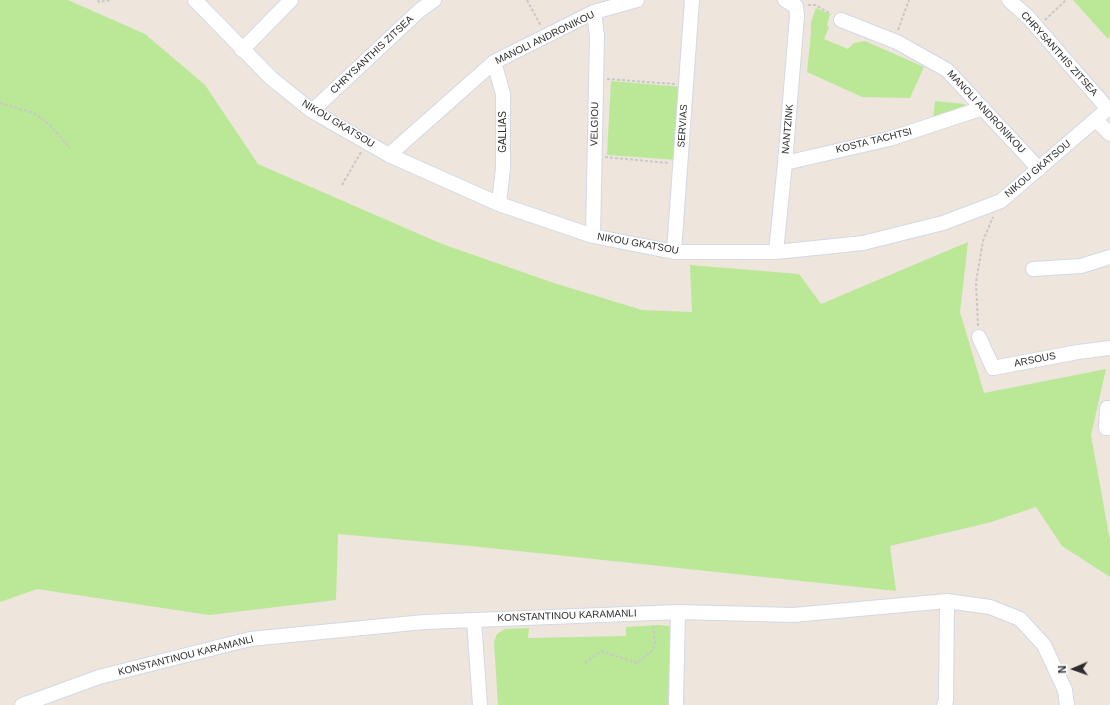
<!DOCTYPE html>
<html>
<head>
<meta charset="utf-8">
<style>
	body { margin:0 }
	#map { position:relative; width:1110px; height:705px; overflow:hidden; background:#eee5dd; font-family:Helvetica,sans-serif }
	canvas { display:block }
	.north { position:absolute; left:1054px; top:649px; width:40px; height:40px; -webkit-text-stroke:3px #fff; paint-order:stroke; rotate:268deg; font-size:11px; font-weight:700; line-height:16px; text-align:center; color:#2c2c2c }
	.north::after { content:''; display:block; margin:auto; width:14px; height:18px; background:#2c2c2c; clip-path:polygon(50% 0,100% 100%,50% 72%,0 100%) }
</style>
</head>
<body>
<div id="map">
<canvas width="1110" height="705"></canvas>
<div class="north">N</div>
</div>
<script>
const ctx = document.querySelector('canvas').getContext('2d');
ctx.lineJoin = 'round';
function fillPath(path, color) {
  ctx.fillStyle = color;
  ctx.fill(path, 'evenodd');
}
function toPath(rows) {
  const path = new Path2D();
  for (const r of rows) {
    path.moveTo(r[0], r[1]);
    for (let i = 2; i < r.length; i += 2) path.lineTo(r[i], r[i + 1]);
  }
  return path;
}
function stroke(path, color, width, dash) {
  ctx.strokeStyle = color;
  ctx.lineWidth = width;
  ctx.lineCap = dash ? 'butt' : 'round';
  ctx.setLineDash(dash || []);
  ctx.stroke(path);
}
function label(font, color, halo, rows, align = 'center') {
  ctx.font = font + ' Helvetica,sans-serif';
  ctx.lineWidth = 3;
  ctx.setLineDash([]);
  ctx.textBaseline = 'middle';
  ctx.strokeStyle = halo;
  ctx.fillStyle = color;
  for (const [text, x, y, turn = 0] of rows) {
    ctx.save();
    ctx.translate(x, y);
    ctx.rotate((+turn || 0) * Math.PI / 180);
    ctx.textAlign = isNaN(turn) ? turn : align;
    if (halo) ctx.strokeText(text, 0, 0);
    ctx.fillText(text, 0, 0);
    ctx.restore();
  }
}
fillPath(toPath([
	[0,0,68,0,145,34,205,85,258,164,442,244,554,283,642,310,692,312,690,265,799,274,821,304,968,242,960,312,984,393,1106,369,1091,435,1110,541,1110,577,1062,546,1036,507,988,523,890,546,896,591,471,546,338,534,336,600,209,615,37,589,0,602],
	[1073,0,1110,0,1110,37,1108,39],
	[816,8,830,14,827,25,829,27,824,39,848,49,854,43,865,41,924,67,910,98,862,97,807,72,811,33,811,22],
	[611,81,683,87,677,160,607,155],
	[935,101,965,104,961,111,933,120],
	[658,625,669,626,675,633,673,705,498,705,494,642,497,634,505,629,529,628,528,638,626,636,626,627]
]), '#bae897');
const minor = toPath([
	[195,0,271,78,312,111,389,155,499,204,593,236,674,252,776,252,863,243,943,223,1001,201,1110,107],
	[1009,0,1028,17,1108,109],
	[841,20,897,42,947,70,1039,169],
	[242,50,291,0],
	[494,62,503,94,503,168,499,204],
	[312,111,420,10,434,0],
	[1096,120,1110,134],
	[389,155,494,62,594,12,637,0],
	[785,163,889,139,983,108],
	[593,236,597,36,594,12],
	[674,252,692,0],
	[776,252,785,163,797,16,796,6,785,0],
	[1033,269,1081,266,1110,257],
	[979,337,993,368,1078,352,1110,348],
	[1110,408,1107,408,1106,428,1110,428],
	[474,620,480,705],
	[22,705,99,677,250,639,424,622,678,612,793,615,947,601,990,607,1020,619,1044,645,1065,690,1067,705],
	[676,705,678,612],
	[944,705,946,701,947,601]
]);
stroke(minor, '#d3d8e5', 16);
stroke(toPath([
	[98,0,99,2,112,0],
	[527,0,541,26],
	[808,5,815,5,831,14],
	[1045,20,1066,0],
	[898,30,909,0],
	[607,79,675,84],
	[0,103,34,113,51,126,70,148],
	[605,157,669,163],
	[342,185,361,152],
	[978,326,976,282,983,241,993,217],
	[585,663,601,651,637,663,653,650,655,641,653,624]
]), '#c8c8c8', 2, [3, 2]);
stroke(minor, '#fff', 14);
label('10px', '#2c2c2c', '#fff', [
	["MANOLI ANDRONIKOU",545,38,-26],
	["CHRYSANTHIS ZITSEA",1059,54,48],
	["CHRYSANTHIS ZITSEA",372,55,-43],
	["MANOLI ANDRONIKOU",986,112,47],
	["NIKOU GKATSOU",338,124,31],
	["VELGIOU",595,124,-89],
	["SERVIAS",683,126,-86],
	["NANTZINK",788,129,-85],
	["GALLIAS",503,132,-90],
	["KOSTA TACHTSI",874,141,-14],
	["NIKOU GKATSOU",1038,169,-40],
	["NIKOU GKATSOU",638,244,10],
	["ARSOUS",1035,360,-11],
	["KONSTANTINOU KARAMANLI",567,616,-2],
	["KONSTANTINOU KARAMANLI",186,656,-14]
]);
</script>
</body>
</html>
